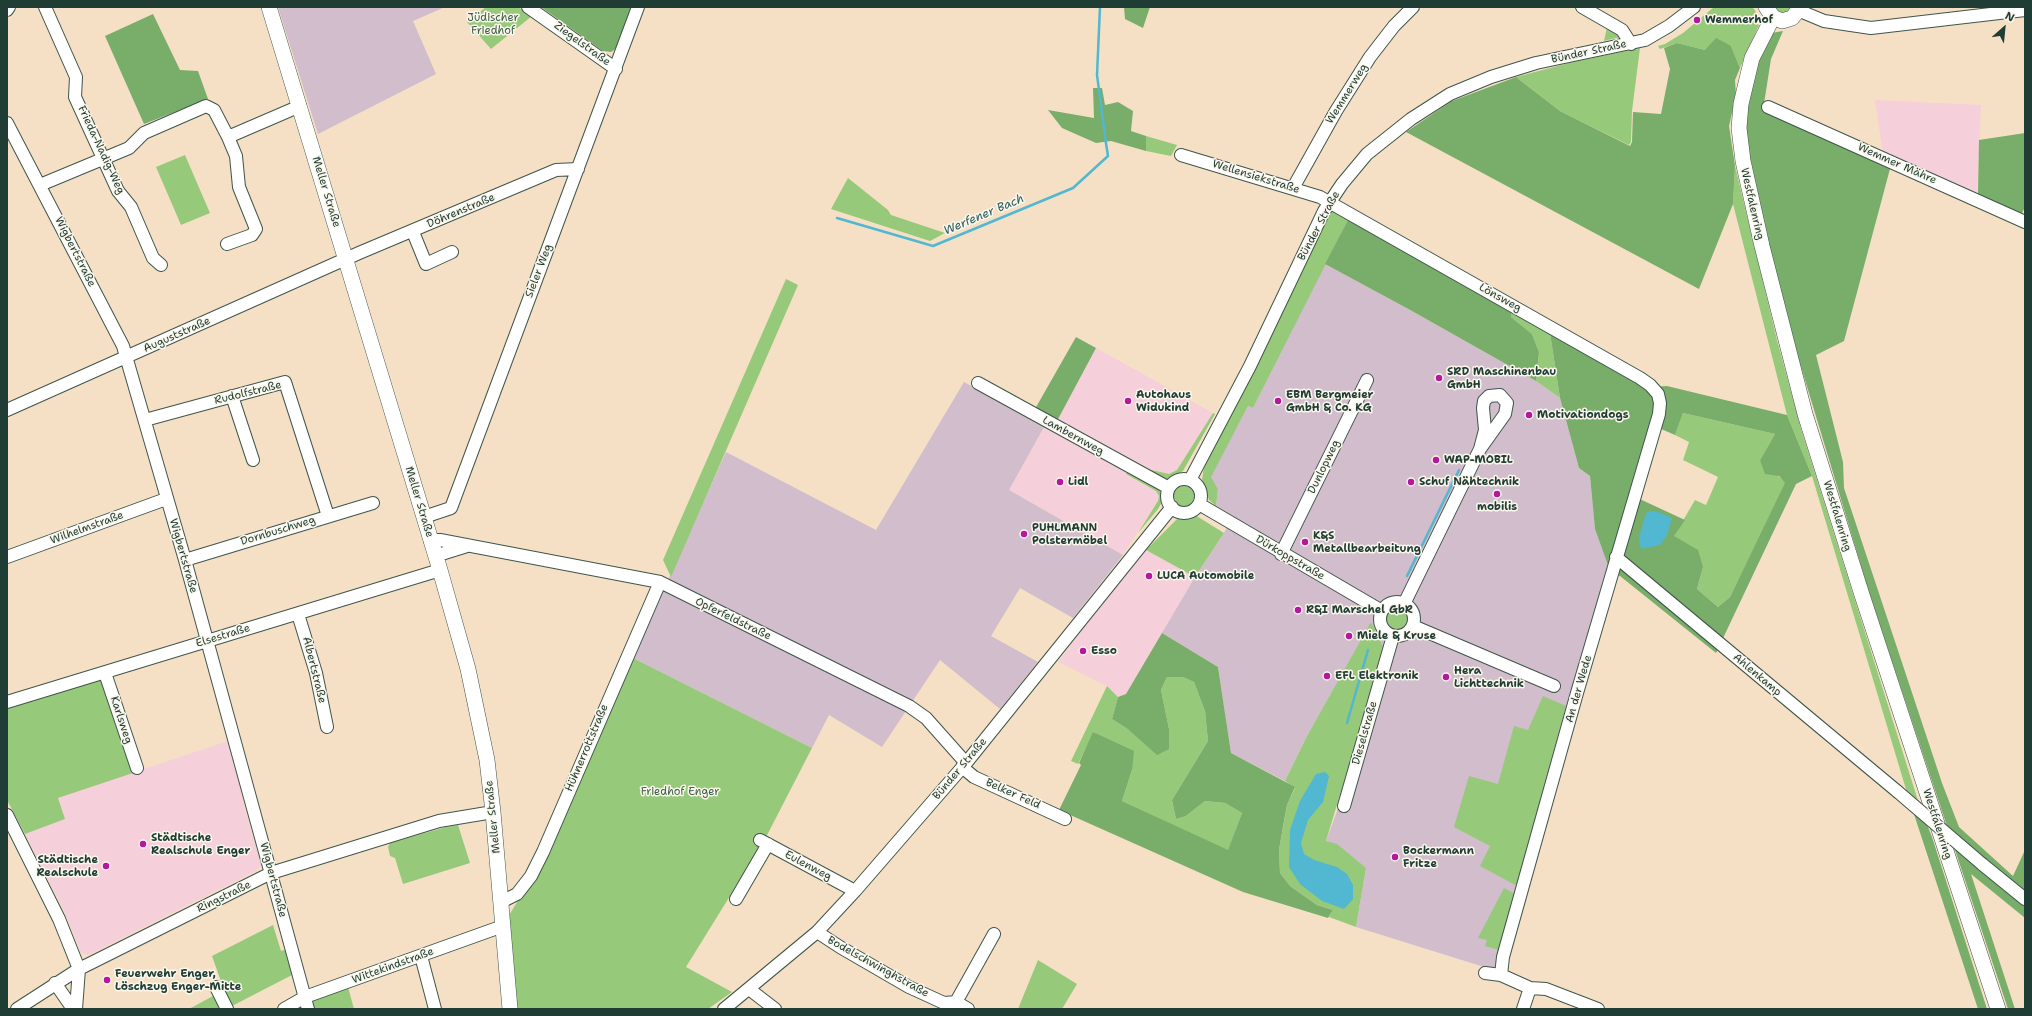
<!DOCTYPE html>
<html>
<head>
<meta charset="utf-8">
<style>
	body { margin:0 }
	#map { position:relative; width:2032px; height:1016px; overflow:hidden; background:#f5e0c6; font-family:"Shantell Sans",sans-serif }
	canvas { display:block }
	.frame { position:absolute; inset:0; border:8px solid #1f3d34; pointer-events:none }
	.north { position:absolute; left:1984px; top:8px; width:40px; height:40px; -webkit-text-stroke:3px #fbf7ec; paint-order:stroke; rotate:27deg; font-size:11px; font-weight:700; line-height:16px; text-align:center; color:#1f3d34 }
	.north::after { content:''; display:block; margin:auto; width:14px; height:18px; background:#1f3d34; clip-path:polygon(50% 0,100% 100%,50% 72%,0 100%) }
</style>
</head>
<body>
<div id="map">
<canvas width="2032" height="1016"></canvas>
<div class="frame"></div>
<div class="north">N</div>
</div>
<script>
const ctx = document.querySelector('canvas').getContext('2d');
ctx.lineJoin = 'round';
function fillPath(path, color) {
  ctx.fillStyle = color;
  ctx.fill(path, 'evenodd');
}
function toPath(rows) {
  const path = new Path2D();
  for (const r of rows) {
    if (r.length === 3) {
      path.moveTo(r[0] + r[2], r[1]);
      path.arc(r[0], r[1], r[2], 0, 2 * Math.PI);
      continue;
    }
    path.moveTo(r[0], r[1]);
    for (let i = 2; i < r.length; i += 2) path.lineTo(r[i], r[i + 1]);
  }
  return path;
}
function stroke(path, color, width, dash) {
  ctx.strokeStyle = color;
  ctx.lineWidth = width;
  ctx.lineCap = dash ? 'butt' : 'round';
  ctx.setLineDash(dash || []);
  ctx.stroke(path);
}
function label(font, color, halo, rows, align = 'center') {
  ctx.font = font + ' "Shantell Sans",sans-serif';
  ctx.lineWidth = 3;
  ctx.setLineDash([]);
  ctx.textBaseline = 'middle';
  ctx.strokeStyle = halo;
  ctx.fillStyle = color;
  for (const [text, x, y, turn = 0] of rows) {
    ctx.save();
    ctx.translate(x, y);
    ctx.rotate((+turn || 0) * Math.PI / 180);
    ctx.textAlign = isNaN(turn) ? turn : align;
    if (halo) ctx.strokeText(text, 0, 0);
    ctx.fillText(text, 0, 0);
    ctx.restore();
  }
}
fillPath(toPath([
	[1875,100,1981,105,1977,196,1883,154],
	[1096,348,1213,413,1177,470,1169,474,1143,468,1127,472,1126,475,1156,491,1159,496,1158,501,1123,555,1009,490,1044,427,1051,431],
	[1146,550,1195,577,1140,673,1126,694,1118,697,1107,686,1058,662,1135,560],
	[228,741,238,774,244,805,254,840,262,860,261,866,256,871,89,955,81,953,63,909,25,834,65,819,57,798]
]), '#f5cfda');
fillPath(toPath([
	[278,7,445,7,413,21,436,74,318,134],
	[1325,264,1412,311,1536,381,1560,398,1579,468,1590,476,1595,529,1609,568,1497,971,1356,927,1366,868,1326,841,1337,811,1371,623,1307,736,1285,781,1231,753,1218,667,1162,633,1195,577,1224,533,1233,516,1216,506,1218,489,1210,477,1248,406,1253,408],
	[964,382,1044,427,1009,490,1123,555,1073,618,1020,588,991,636,1038,662,1000,709,940,660,882,747,829,715,812,748,633,658,726,452,876,530]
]), '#d1bdcb');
fillPath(toPath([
	[486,7,518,7,532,16,491,49,467,22],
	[1714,7,1752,7,1755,10,1757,16,1756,23,1759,25,1740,68,1731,46,1705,50,1677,43,1660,49,1658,46,1665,44,1683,33],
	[1773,7,1795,7,1793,10,1781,14],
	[1607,27,1620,36,1620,37,1604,41],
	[1640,48,1632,111,1631,142,1629,145,1560,111,1516,77,1569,63],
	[1146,136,1177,145,1171,156,1146,151],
	[185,155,210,213,181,225,156,167],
	[1735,166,1777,340,1801,429,1920,807,1908,796,1812,476,1787,415,1733,204],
	[848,178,888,210,891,215,945,233,930,241,831,209],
	[1329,210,1333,210,1349,218,1253,408,1248,406,1211,477,1218,489,1216,506,1209,500,1202,480,1204,466],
	[786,279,798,285,671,577,663,560],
	[1511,310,1550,333,1560,398,1536,381,1539,352,1532,334,1511,317],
	[1213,413,1215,414,1183,471,1166,481,1143,468,1169,474,1177,470],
	[1683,413,1775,434,1760,460,1786,483,1730,597,1718,607,1697,589,1703,567,1674,536,1695,500,1706,505,1718,477,1683,460,1689,442,1675,435],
	[1127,472,1158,488,1161,493,1162,502,1158,509,1138,533,1158,501,1159,496,1156,491,1126,474],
	[1184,496,10],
	[1195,515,1224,533,1195,577,1146,550,1177,519],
	[1397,619,10],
	[1371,622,1384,649,1326,841,1337,844,1366,868,1356,927,1329,917,1333,910,1317,905,1290,886,1280,873,1279,850,1287,805,1295,788,1285,781,1307,736],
	[633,658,812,748,764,841,686,967,732,992,708,1009,516,1009,508,917,545,856],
	[1167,677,1183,677,1194,682,1205,711,1208,741,1172,800,1176,819,1186,816,1205,801,1225,803,1242,813,1228,851,1122,801,1132,770,1094,732,1078,764,1071,761,1107,686,1118,697,1112,719,1129,730,1169,729,1161,690],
	[103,679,133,773,58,798,65,819,25,834,7,800,7,709],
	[1543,696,1566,706,1517,886,1480,866,1490,846,1454,827,1469,776,1498,784,1514,726,1528,730],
	[458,825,470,863,403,884,395,858,390,856,388,847,390,843,446,827],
	[1504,888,1515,894,1499,950,1485,946,1487,940,1478,938],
	[273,925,281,951,287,949,294,974,230,1007,212,956],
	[1038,960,1077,984,1062,1009,1018,1009],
	[348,987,354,1009,312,1009,310,1001],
	[213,996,217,996,223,1009,189,1009]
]), '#97c97a');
fillPath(toPath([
	[541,7,632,7,617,48,611,52,603,51],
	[1124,7,1150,7,1143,28,1125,19],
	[153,14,180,70,198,71,208,99,144,124,105,36],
	[1783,31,1771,59,1763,110,1891,165,1844,341,1816,355,1843,462,1844,488,1942,783,1959,827,2013,876,2025,850,2025,918,1971,874,2015,1009,2008,1009,1869,592,1799,360,1767,236,1750,167,1745,125,1753,68,1771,33],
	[1716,38,1731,46,1740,68,1735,80,1736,96,1729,126,1735,166,1733,204,1699,289,1406,132,1452,101,1516,77,1560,111,1630,146,1632,142,1633,112,1661,114,1670,69,1664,48,1677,43,1705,50],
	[1093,88,1102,88,1105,105,1118,102,1133,111,1131,131,1146,136,1146,151,1111,141,1096,143,1062,128,1048,110,1094,118],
	[2025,133,2025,207,2018,221,1975,201,1978,193,1979,140],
	[1349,218,1511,310,1511,317,1532,334,1539,352,1536,381,1412,311,1325,264],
	[1550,333,1649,387,1667,386,1787,415,1812,476,1796,484,1716,653,1620,576,1610,571,1595,529,1590,476,1579,468,1560,398],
	[1683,413,1775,434,1760,460,1765,474,1779,476,1785,483,1730,597,1718,607,1697,589,1703,567,1698,550,1674,536,1685,520,1631,495,1652,425,1675,435],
	[1076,337,1096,348,1057,421,1035,409],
	[1162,633,1218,667,1231,753,1295,787,1287,805,1284,821,1279,850,1280,873,1290,886,1317,905,1333,910,1328,918,1243,892,1059,810,1081,765,1079,763,1093,732,1134,751,1132,770,1122,801,1228,850,1242,813,1225,803,1205,801,1186,816,1176,819,1172,800,1208,741,1205,711,1194,682,1183,677,1167,677,1161,690,1169,729,1169,749,1157,755,1129,730,1112,719,1118,697,1126,694],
	[1908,796,1920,807,1932,837,1987,1009,1978,1009]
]), '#79ad6a');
fillPath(toPath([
	[1650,511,1658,512,1672,518,1667,535,1660,545,1641,549,1639,538,1646,513],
	[1325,772,1329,776,1323,802,1308,820,1301,843,1304,854,1314,860,1337,867,1347,874,1353,885,1353,899,1344,909,1322,901,1300,884,1289,867,1290,830,1300,801,1316,774]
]), '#52b7d0');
stroke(toPath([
	[1100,7,1097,75,1105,135],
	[837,218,933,246,1073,188,1108,156,1105,137],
	[1407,576,1459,470],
	[1347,723,1368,650]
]), '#52b7d0', 2.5);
const minor = toPath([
	[45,7,76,77,75,97,118,191,131,207,153,258,161,265],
	[528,7,616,69],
	[1582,7,1622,30,1631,44],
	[7,10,9,7],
	[1800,11,1824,21,1871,28,2025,10],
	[1768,107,2025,222],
	[7,123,123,346,185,560,308,1009],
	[1181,155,1320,197,1640,378,1650,385,1658,394,1660,403,1659,414,1577,693,1503,957,1501,975],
	[40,185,129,148,144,133,206,106,214,110,228,137,300,106],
	[1293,188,1336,111,1370,57,1394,26,1413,7],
	[413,232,426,264,452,252],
	[227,244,252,235,256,229,239,187,236,156,228,137],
	[978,383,1169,488],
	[232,396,253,460],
	[7,410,359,253,556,170,578,169],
	[145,420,285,382,328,516],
	[1184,496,17],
	[1190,480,1250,366,1324,211,1342,184,1367,154,1411,119,1450,94,1491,77,1536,63,1645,40,1669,26,1694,7],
	[1199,504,1382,611],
	[424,517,451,508,638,7],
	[430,540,440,540,660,582,909,706,926,718,966,763],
	[1281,554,1367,380],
	[435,556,467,546],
	[7,557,166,499],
	[1616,557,1898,792],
	[185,560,373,503],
	[1397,619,17],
	[1404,604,1480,449,1505,414,1507,403,1500,395,1489,396,1484,401,1483,408,1485,430,1480,449],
	[298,614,316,673,327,727],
	[1413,626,1554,686],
	[105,673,137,768],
	[7,702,440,570],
	[962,767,974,777,1065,819],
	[1344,806,1393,636],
	[7,815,59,919,79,969,76,1009],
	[760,840,855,891],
	[1982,864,2025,899],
	[736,899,768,844],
	[501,902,517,894,531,876,543,852,660,582],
	[817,932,840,947,909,987,944,1003,956,1002,994,934],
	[421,956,435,1009],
	[1485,973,1501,975,1530,988,1546,989,1598,1009],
	[55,983,73,1009],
	[216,987,227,1009],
	[749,989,775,1009],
	[956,1002,968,1009],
	[17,1009,79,969,271,873,439,821,493,812],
	[284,1009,305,997,503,926],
	[724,1009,817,932,855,891,966,763,1172,507],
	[1523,1009,1530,988]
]);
const major = toPath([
	[269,7,440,570,468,669,487,760,493,812,510,1009],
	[1766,7,1773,17,1782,21,1792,18,1801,7],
	[1773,17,1752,58,1741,104,1739,128,1743,161,1762,246,1805,414,1862,595,1998,1009]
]);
stroke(minor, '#3f554a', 14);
stroke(major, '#3f554a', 16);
stroke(minor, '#fff', 12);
stroke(major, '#fff', 15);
const minorBridge = toPath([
	[1898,792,1982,864]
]);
stroke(minorBridge, '#3f554a', 14, []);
stroke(minorBridge, '#fff', 12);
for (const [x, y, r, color] of [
	[1697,20,4,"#b5179e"],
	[1439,378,4,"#b5179e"],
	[1128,401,4,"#b5179e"],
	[1278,401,4,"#b5179e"],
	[1529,415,4,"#b5179e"],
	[1436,460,4,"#b5179e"],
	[1060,482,4,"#b5179e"],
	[1411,482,4,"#b5179e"],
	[1497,494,4,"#b5179e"],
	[1024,534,4,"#b5179e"],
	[1305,542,4,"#b5179e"],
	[1149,576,4,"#b5179e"],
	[1298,610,4,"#b5179e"],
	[1349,636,4,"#b5179e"],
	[1083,651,4,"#b5179e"],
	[1327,676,4,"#b5179e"],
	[1446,677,4,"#b5179e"],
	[143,844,4,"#b5179e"],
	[1395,857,4,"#b5179e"],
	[106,866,4,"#b5179e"],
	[107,980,4,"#b5179e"]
]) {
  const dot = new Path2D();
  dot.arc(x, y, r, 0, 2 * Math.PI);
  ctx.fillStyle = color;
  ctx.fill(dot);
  stroke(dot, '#fbf7ec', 1.5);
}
label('11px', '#3d6046', '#fbf7ec', [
	["Jüdischer",493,18],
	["Friedhof",493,31],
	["Friedhof Enger",680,792]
]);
label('bold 11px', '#1f3d34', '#fbf7ec', [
	["Wemmerhof",1705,20],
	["SRD Maschinenbau",1447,372],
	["GmbH",1447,385],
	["Autohaus",1136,395],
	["Widukind",1136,408],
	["EBM Bergmeier",1286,395],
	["GmbH & Co. KG",1286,408],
	["Motivationdogs",1537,415],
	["WAP-MOBIL",1444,460],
	["Lidl",1068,482],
	["Schuf Nähtechnik",1419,482],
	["mobilis",1497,507,"center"],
	["PUHLMANN",1032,528],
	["Polstermöbel",1032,541],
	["K&S",1313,536],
	["Metallbearbeitung",1313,549],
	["LUCA Automobile",1157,576],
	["R&I Marschel GbR",1306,610],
	["Miele & Kruse",1357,636],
	["Esso",1091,651],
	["Hera",1454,671],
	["Lichttechnik",1454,684],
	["EFL Elektronik",1335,676],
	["Städtische",151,838],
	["Realschule Enger",151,851],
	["Bockermann",1403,851],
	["Fritze",1403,864],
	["Städtische",98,860,"right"],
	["Realschule",98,873,"right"],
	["Feuerwehr Enger,",115,974],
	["Löschzug Enger-Mitte",115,987]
], 'left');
label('11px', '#1f3d34', '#fbf7ec', [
	["Ziegelstraße",582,44,36],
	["Bünder Straße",1589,52,-12],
	["Wemmerweg",1347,94,-58],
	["Frieda-Nadig-Weg",101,150,65],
	["Wemmer Mähre",1897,164,24],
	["Wellensiekstraße",1256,177,17],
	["Meller Straße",326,192,73],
	["Westfalenring",1752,204,77],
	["Döhrenstraße",461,211,-23],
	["Bünder Straße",1319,226,-62],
	["Wigbertstraße",75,252,63],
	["Sieler Weg",539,271,-69],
	["Lönsweg",1500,298,29],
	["Auguststraße",177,335,-24],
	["Rudolfstraße",248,393,-14],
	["Lambernweg",1073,436,29],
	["Dunlopweg",1324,467,-64],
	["Meller Straße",419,502,73],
	["Westfalenring",1837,516,73],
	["Wilhelmstraße",87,528,-20],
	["Dornbuschweg",278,531,-17],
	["Wigbertstraße",183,556,74],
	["Dürkoppstraße",1290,558,30],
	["Opferfeldstraße",733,619,26],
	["Elsestraße",223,636,-17],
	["Albertstraße",314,670,76],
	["Ahlenkamp",1757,675,40],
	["An der Wede",1579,689,-74],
	["Karlsweg",121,720,72],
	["Dieselstraße",1365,733,-74],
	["Hühnerrottstraße",587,748,-67],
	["Bünder Straße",960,769,-50],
	["Belker Feld",1013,794,24],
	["Meller Straße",493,817,-96],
	["Westfalenring",1937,824,72],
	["Eulenweg",808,866,28],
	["Wigbertstraße",273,880,75],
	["Ringstraße",224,897,-26],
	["Wittekindstraße",393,966,-20],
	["Bodelschwinghstraße",878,967,29]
]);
label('italic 12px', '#2c5c5b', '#fbf7ec', [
	["Werfener Bach",984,215,-23]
]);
</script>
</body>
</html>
